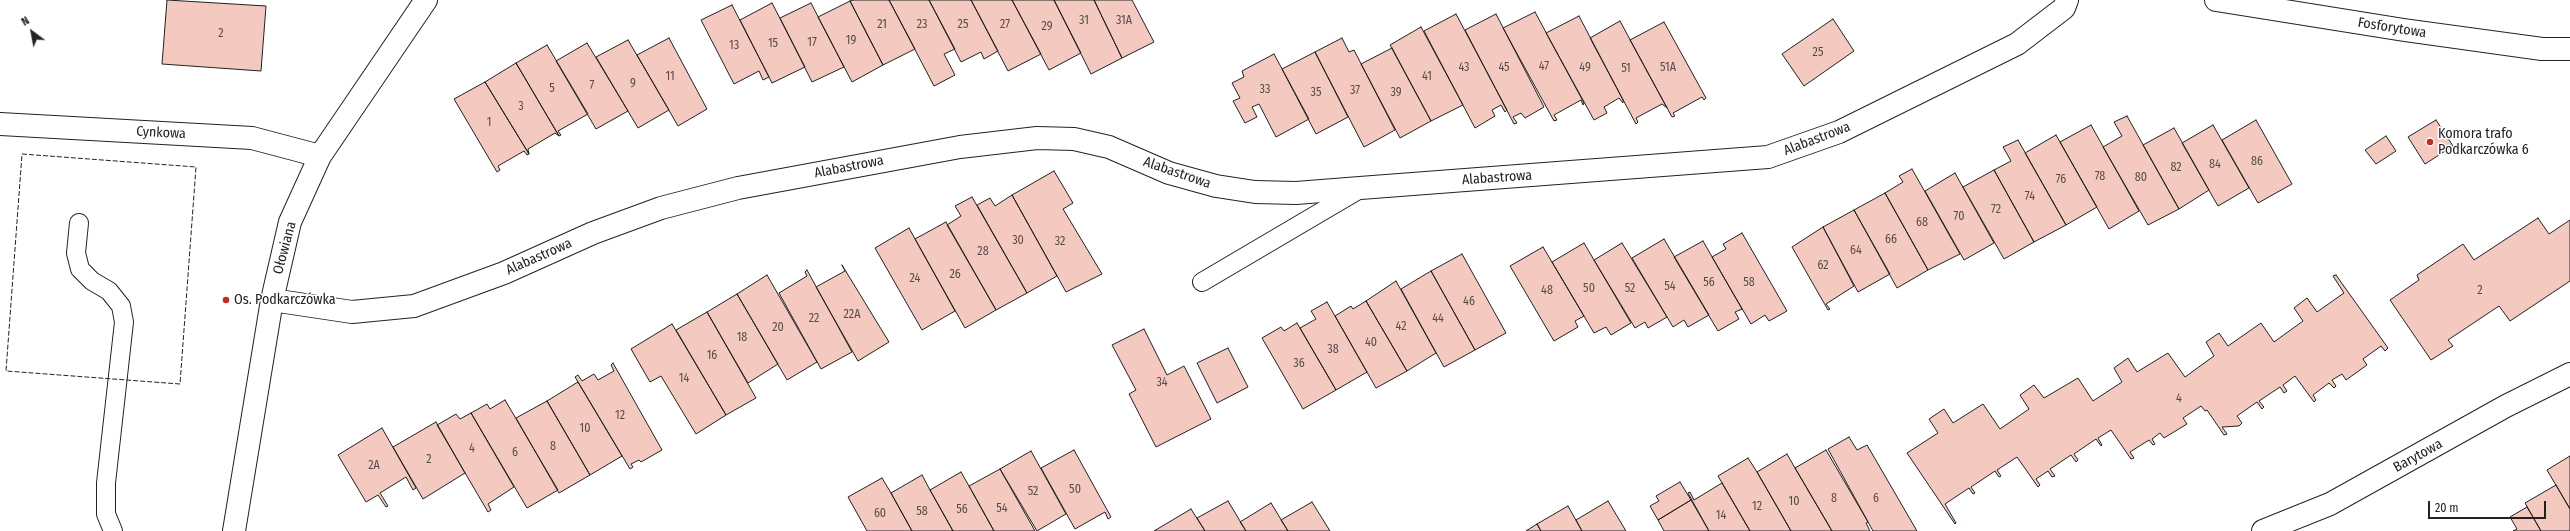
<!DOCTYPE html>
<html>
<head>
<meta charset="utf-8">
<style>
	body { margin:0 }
	#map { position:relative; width:2570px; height:531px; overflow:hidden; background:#fff; font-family:"Fira Sans Condensed",sans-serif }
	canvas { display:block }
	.north { position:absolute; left:12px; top:12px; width:40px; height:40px; -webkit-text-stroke:3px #fff; paint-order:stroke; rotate:328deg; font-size:11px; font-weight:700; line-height:16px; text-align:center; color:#222 }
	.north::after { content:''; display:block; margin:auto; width:14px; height:18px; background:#222; clip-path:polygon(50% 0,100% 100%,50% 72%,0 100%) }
	.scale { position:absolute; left:2428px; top:501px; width:118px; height:18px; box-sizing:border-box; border:2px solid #222; border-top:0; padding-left:5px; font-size:12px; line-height:14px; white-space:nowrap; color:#222; -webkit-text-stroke:3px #fff; paint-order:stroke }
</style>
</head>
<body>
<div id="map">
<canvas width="2570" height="531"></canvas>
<div class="north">N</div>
<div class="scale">20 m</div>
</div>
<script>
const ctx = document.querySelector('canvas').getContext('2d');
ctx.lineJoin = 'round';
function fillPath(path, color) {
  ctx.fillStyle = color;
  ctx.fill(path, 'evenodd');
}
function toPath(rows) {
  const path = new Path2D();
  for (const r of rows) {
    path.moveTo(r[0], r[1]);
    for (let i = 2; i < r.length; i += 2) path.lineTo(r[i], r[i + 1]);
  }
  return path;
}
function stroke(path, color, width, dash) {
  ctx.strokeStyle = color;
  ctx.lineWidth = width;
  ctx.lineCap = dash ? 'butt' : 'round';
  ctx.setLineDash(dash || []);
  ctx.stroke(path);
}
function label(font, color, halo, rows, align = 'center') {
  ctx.font = font + ' "Fira Sans Condensed",sans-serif';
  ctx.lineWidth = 3;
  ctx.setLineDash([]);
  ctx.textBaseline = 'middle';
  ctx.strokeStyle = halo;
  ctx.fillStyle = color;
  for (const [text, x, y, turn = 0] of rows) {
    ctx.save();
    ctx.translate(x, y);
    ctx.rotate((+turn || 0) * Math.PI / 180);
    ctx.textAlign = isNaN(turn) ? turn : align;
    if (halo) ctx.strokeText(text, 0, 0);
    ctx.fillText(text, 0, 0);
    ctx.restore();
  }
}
const building = toPath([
	[167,0,266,6,261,71,162,64,167,0],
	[853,0,889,0,915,49,883,65,850,1,853,0],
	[889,0,929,0,955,49,944,54,955,75,934,86,889,0],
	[929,0,971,0,998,51,984,59,981,52,961,62,929,0],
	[971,0,1012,0,1041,54,1008,71,971,0],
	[1012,0,1054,0,1081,53,1049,70,1012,0],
	[1054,0,1094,0,1122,58,1091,74,1054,0],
	[1094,0,1132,0,1154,42,1122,58,1094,0],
	[850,1,883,65,852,82,818,17,850,1],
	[772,3,805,67,772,83,740,20,772,3],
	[811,3,844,67,812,82,780,18,811,3],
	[732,5,769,77,763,80,759,71,734,84,701,20,732,5],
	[1535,12,1584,103,1583,105,1581,100,1554,115,1557,120,1554,121,1503,28,1535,12],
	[1456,14,1507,110,1505,112,1501,105,1492,110,1495,116,1475,128,1424,31,1456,14],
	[1496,14,1544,107,1525,118,1521,113,1513,117,1517,123,1514,124,1465,30,1496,14],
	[1579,16,1623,100,1623,103,1619,98,1604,107,1607,113,1594,120,1546,33,1579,16],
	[1833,19,1854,51,1804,86,1782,54,1833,19],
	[1620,21,1667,108,1662,104,1636,118,1638,122,1636,124,1590,38,1620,21],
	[1664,22,1706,98,1704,100,1702,97,1673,113,1675,116,1672,117,1630,40,1664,22],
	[1421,27,1463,105,1431,121,1390,45,1421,27],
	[669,38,707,109,678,126,637,55,669,38],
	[1342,38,1349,52,1354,50,1395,130,1364,147,1315,52,1342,38],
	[628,40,669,110,638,128,596,57,628,40],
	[587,43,628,111,596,129,556,61,587,43],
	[547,45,588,114,558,131,561,135,559,136,516,63,547,45],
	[1392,48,1431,121,1400,138,1361,64,1392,48],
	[1315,52,1348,117,1316,134,1282,69,1315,52],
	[1274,54,1309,119,1276,137,1259,104,1252,107,1257,117,1245,123,1233,101,1240,98,1232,83,1244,77,1242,71,1274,54],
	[516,63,559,136,555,133,528,149,529,154,485,82,516,63],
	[485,82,529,154,527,155,524,151,498,166,500,170,497,172,454,99,485,82],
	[2127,116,2179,209,2148,225,2103,147,2122,136,2114,122,2127,116],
	[2256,120,2292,184,2258,203,2222,140,2256,120],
	[2436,120,2453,146,2425,164,2408,137,2436,120],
	[2091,125,2139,211,2109,229,2060,142,2091,125],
	[2213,125,2249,188,2218,206,2182,143,2213,125],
	[2174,128,2209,190,2179,209,2143,145,2174,128],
	[2056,135,2097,207,2066,225,2025,153,2056,135],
	[2386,136,2396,151,2376,164,2365,150,2386,136],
	[2018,140,2066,225,2034,242,1994,170,2011,161,2003,147,2018,140],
	[1912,169,1960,254,1928,270,1885,193,1903,182,1899,176,1912,169],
	[1994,170,2034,242,2004,259,1963,187,1994,170],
	[1054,171,1073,203,1063,209,1102,274,1066,292,1012,195,1054,171],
	[1955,173,1994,243,1964,260,1925,191,1955,173],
	[1885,193,1928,270,1897,288,1854,210,1885,193],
	[1012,195,1057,276,1027,293,977,205,990,198,995,206,1012,195],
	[972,197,1027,293,996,310,947,225,961,216,955,206,972,197],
	[1854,210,1890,274,1858,292,1823,227,1854,210],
	[2538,218,2549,234,2570,220,2570,281,2510,321,2499,306,2448,340,2453,346,2431,360,2390,300,2419,280,2417,275,2463,244,2474,260,2538,218],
	[946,222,996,310,965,328,915,239,946,222],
	[1823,227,1854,286,1826,304,1830,309,1828,310,1792,247,1823,227],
	[909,228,955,311,922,330,875,248,909,228],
	[1742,233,1787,311,1769,321,1765,315,1751,324,1712,257,1726,249,1723,244,1742,233],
	[1664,239,1709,315,1688,327,1684,320,1673,327,1632,258,1664,239],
	[1703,241,1742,309,1735,312,1739,319,1718,331,1674,257,1703,241],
	[1584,243,1631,323,1611,335,1606,327,1594,333,1552,262,1584,243],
	[1622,243,1667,317,1648,328,1645,322,1635,328,1594,260,1622,243],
	[1543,247,1584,316,1575,321,1578,327,1554,341,1510,266,1543,247],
	[1462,254,1506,333,1475,350,1431,271,1462,254],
	[842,265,889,342,858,361,816,287,845,271,842,265],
	[807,270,852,352,821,369,779,293,807,276,805,272,807,270],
	[1431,271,1475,350,1444,367,1401,289,1431,271],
	[767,275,817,362,787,380,737,294,767,275],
	[2336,275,2388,348,2385,351,2381,346,2363,359,2367,365,2346,380,2342,374,2332,380,2336,386,2334,388,2329,383,2313,395,2316,400,2314,402,2295,376,2283,385,2287,391,2284,393,2280,387,2259,401,2264,407,2262,409,2257,402,2237,416,2242,423,2239,426,2222,427,2227,434,2224,435,2207,410,2205,411,2201,406,2183,418,2187,424,2164,438,2160,433,2152,439,2155,444,2153,445,2149,440,2130,452,2134,458,2131,459,2111,430,2098,438,2102,445,2101,446,2096,439,2074,454,2078,460,2076,462,2071,455,2050,469,2055,476,2052,477,2048,471,2036,479,2040,485,2038,487,2017,457,1997,470,2001,476,1999,477,1995,471,1971,487,1975,493,1973,494,1969,488,1945,504,1956,523,1955,524,1907,453,1938,433,1929,419,1944,409,1953,423,1983,404,2000,429,2029,409,2020,395,2034,385,2044,398,2078,378,2093,401,2122,382,2114,368,2128,358,2137,372,2168,353,2185,377,2214,356,2206,342,2219,333,2228,346,2261,323,2274,342,2303,321,2294,308,2307,298,2317,312,2344,293,2333,276,2336,275],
	[1396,281,1436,353,1407,371,1366,301,1396,281],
	[737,294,778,364,748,383,707,312,737,294],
	[1366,301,1407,371,1376,388,1335,316,1351,306,1353,309,1366,301],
	[1327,302,1367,372,1336,390,1300,328,1316,319,1311,311,1327,302],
	[707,312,756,398,726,415,676,330,707,312],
	[1297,323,1336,390,1303,409,1262,338,1281,327,1284,331,1297,323],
	[672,324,726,415,696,434,661,376,650,382,631,349,672,324],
	[1144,329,1167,375,1184,366,1211,419,1156,447,1129,394,1136,390,1112,345,1144,329],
	[1228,348,1248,387,1217,403,1197,363,1228,348],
	[613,363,662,450,641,462,639,460,631,464,633,467,630,469,575,377,578,375,582,381,594,374,598,380,614,371,611,365,613,363],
	[578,382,622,456,590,475,547,401,578,382],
	[505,400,558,490,527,508,471,413,487,404,490,409,505,400],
	[547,401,590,475,559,493,516,418,547,401],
	[471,413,514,487,488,504,491,510,488,512,437,425,456,414,460,419,471,413],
	[436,422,465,473,423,499,393,447,436,422],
	[382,428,416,488,413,490,406,477,380,493,388,506,386,507,378,495,366,502,338,455,382,428],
	[1849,437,1857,450,1867,445,1917,531,1873,531,1828,449,1849,437],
	[1074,450,1111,517,1108,519,1105,512,1075,529,1041,468,1074,450],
	[1826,450,1868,522,1866,523,1870,531,1832,531,1795,468,1826,450],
	[1031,451,1066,514,1037,531,1000,469,1031,451],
	[1787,454,1795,468,1832,531,1791,531,1757,472,1787,454],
	[2570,456,2570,509,2547,470,2570,456],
	[1748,458,1757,472,1791,531,1750,531,1718,476,1748,458],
	[1000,469,1035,531,994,531,969,486,1000,469],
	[961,472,969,486,994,531,953,531,930,490,961,472],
	[922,475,930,490,953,531,912,531,891,493,922,475],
	[882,478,891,493,912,531,867,531,848,497,882,478],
	[1680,482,1691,500,1658,520,1650,506,1659,501,1656,496,1680,482],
	[1722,483,1750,531,1709,531,1688,493,1690,492,1694,500,1722,483],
	[2556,485,2570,509,2570,531,2541,531,2525,503,2556,485],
	[1691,500,1709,531,1664,531,1658,520,1691,500],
	[1228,501,1246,531,1205,531,1197,518,1228,501],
	[1608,501,1626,531,1582,531,1576,520,1608,501],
	[1312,502,1330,531,1288,531,1281,520,1312,502],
	[1271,503,1288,531,1246,531,1240,522,1271,503],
	[1568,506,1582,531,1541,531,1537,524,1568,506],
	[2527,507,2541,531,2513,531,2517,529,2510,517,2527,507],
	[1191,509,1205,531,1154,531,1191,509],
	[1537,524,1541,531,1526,531,1537,524]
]);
fillPath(building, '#f3c9c0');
stroke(building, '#222', 1);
const lane = toPath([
	[79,223,76,253,80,269,92,281,109,291,121,306,124,322,106,483,106,514,113,531],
	[1202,282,1360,189]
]);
const street = toPath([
	[2216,0,2404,30,2542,49,2570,49],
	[0,124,252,138,320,156],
	[272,300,352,312,414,306,504,273,593,233,661,208,738,188,960,147,1037,138,1074,139,1109,147,1169,173,1216,186,1255,192,1296,193,1360,188,1768,157,1839,132,2017,44,2064,8,2067,0],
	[234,531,272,300,290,222,320,156,426,0],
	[2263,531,2330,504,2506,406,2570,374]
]);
stroke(lane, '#222', 20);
stroke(street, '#222', 24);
stroke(lane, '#fff', 18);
stroke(street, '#fff', 22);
stroke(toPath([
	[22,154,196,167,180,384,6,371,22,154]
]), '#222', 1, [5, 2]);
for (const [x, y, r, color] of [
	[2430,142,4,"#c62828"],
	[226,300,4,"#c62828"]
]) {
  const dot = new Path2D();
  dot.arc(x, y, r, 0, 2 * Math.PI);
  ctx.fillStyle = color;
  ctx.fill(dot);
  stroke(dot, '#fff', 1.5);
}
label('12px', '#564c4a', null, [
	["31",1084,21],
	["31A",1124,21],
	["21",882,25],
	["23",922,25],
	["25",963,25],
	["27",1005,25],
	["29",1047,27],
	["2",221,34],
	["19",851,41],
	["17",812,43],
	["15",773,44],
	["13",734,46],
	["25",1818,53],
	["47",1544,67],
	["43",1464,68],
	["45",1504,68],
	["49",1585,68],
	["51A",1668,68],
	["51",1626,69],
	["11",670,77],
	["41",1427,77],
	["9",633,84],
	["7",592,86],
	["5",552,89],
	["33",1265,90],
	["37",1355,91],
	["35",1316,93],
	["39",1396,93],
	["3",521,107],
	["1",489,123],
	["86",2257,162],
	["84",2215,165],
	["82",2176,168],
	["78",2100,177],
	["80",2141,178],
	["76",2061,180],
	["74",2030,197],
	["72",1996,210],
	["70",1959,217],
	["68",1922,223],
	["66",1891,240],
	["30",1018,241],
	["32",1060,242],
	["64",1856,251],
	["28",983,252],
	["62",1823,266],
	["26",955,275],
	["24",915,279],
	["56",1709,283],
	["58",1749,283],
	["54",1670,287],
	["50",1589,289],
	["52",1630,289],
	["48",1547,291],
	["2",2480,291],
	["46",1469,302],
	["22A",852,315],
	["22",814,319],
	["44",1438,319],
	["42",1401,327],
	["20",778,328],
	["18",742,338],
	["40",1371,343],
	["38",1333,350],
	["16",712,356],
	["36",1299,364],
	["14",684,379],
	["34",1162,383],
	["4",2179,399],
	["12",620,416],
	["10",585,429],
	["8",553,447],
	["4",472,449],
	["6",515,453],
	["2",429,460],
	["2A",374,466],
	["50",1075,490],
	["52",1033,492],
	["8",1834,499],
	["6",1876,499],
	["10",1794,502],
	["12",1757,507],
	["54",1002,509],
	["56",962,510],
	["58",922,512],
	["60",880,514],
	["14",1721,516]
]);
label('14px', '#222', '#fff', [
	["Fosforytowa",2392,28,9],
	["Cynkowa",161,133,3],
	["Alabastrowa",1817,139,-21],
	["Alabastrowa",849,167,-11],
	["Alabastrowa",1177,173,19],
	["Alabastrowa",1497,178,-4],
	["Ołowiana",285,248,-75],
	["Alabastrowa",539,257,-24],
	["Barytowa",2418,456,-29]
]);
label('14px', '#222', '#fff', [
	["Komora trafo",2438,134],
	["Podkarczówka 6",2438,150],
	["Os. Podkarczówka",234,300]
], 'left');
</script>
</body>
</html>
